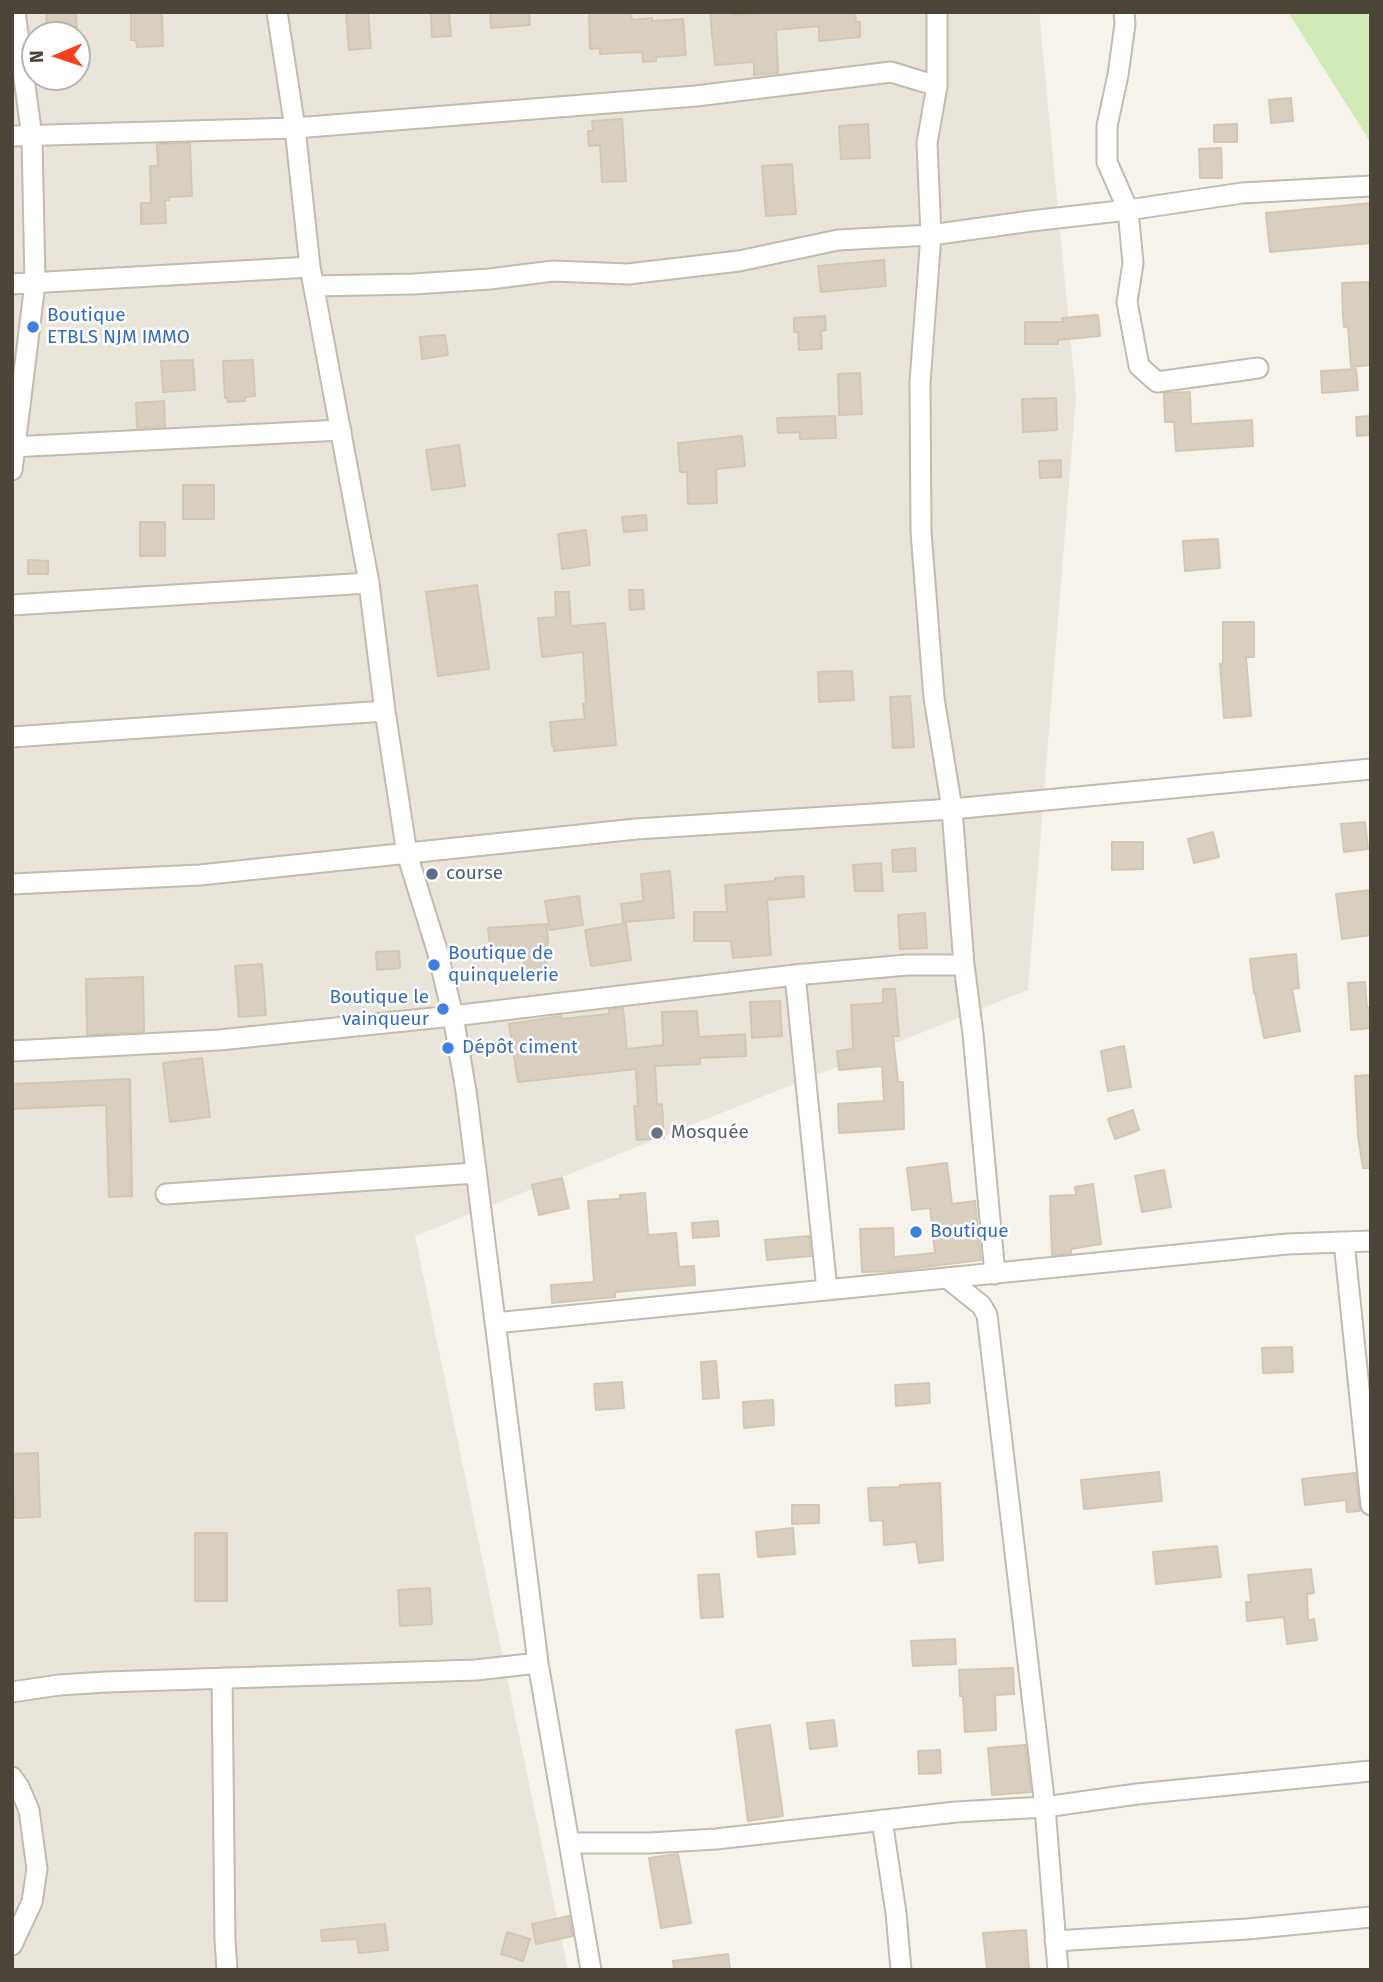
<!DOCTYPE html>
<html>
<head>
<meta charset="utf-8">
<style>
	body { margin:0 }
	#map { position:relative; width:1383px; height:1982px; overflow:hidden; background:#f6f3ec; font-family:"Fira Sans",sans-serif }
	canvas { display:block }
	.frame { position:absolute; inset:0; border:14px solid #4b4439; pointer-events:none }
	.north { position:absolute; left:21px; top:21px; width:70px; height:70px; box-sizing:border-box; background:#fff; border:2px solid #b7b4b0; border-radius:50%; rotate:268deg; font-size:19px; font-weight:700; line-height:28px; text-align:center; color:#4b4439 }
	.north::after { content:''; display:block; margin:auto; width:24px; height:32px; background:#fc3f1d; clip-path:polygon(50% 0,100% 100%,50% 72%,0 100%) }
</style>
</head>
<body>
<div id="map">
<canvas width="1383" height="1982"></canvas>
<div class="frame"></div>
<div class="north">N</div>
</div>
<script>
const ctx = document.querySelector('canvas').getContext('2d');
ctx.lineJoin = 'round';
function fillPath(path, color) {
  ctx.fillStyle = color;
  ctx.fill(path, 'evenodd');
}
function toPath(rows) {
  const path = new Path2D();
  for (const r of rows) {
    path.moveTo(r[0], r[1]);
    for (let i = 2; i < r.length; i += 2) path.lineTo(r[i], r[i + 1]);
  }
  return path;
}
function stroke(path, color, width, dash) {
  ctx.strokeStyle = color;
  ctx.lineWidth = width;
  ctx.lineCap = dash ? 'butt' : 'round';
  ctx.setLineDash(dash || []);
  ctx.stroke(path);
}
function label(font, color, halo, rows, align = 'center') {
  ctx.font = font + ' "Fira Sans",sans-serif';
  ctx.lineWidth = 5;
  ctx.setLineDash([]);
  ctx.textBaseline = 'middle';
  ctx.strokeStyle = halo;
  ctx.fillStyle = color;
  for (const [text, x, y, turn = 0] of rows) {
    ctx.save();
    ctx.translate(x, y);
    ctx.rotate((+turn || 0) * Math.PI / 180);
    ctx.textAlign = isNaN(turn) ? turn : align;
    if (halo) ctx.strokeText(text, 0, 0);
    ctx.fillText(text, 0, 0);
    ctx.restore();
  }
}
fillPath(toPath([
	[12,12,1039,12,1076,397,1028,990,415,1236,568,1970,12,1970],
	[35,35,77,35,77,77,35,77]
]), '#eae5da');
fillPath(toPath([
	[1288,12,1371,12,1371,143]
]), '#d2eab5');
const building = toPath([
	[46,12,76,12,77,35,47,35,46,12],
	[131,12,162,12,163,46,137,47,136,40,131,40,131,12],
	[346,12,368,12,371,48,349,50,346,12],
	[431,12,449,12,451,36,432,37,431,12],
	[490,12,529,12,530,25,491,28,490,12],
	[589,12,631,12,632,20,652,18,652,21,683,19,686,55,656,57,656,61,643,62,642,52,600,54,600,48,590,49,589,12],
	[710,12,732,12,732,15,774,12,855,12,856,22,860,22,860,37,819,41,819,26,776,30,778,73,754,75,754,62,715,65,710,12],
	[1291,98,1293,121,1271,123,1269,100,1291,98],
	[622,119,626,181,602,182,600,145,589,146,588,131,593,131,592,121,622,119],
	[868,124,870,158,841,159,839,126,868,124],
	[1237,124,1237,142,1214,142,1214,125,1237,124],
	[190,143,192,196,169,197,169,200,165,200,166,223,141,224,141,203,151,203,150,166,158,166,157,144,190,143],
	[1221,148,1222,178,1200,178,1199,149,1221,148],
	[792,164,796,214,766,216,762,166,792,164],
	[1371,203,1371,243,1270,252,1266,213,1371,203],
	[884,260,886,286,821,292,818,266,884,260],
	[1369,282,1371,365,1351,367,1348,326,1344,327,1343,316,1342,283,1369,282],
	[1098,315,1100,336,1058,340,1058,344,1025,344,1025,322,1063,322,1062,318,1098,315],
	[825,316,826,330,821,331,822,349,799,350,798,332,794,332,794,318,825,316],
	[445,335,448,355,422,359,420,337,445,335],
	[193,360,195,390,163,392,161,361,193,360],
	[253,360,255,396,245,397,245,401,228,402,227,398,225,398,223,361,253,360],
	[1356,369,1358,390,1322,393,1321,371,1356,369],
	[860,373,862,414,839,415,838,374,860,373],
	[1190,392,1191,424,1252,420,1253,446,1176,451,1174,422,1165,422,1164,393,1190,392],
	[1056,398,1057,430,1023,432,1022,399,1056,398],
	[164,401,165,427,137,428,136,403,164,401],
	[835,416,836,438,800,439,800,432,778,433,777,418,835,416],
	[1371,416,1371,435,1357,436,1356,417,1371,416],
	[742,436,745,466,716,469,717,503,688,504,687,472,680,472,678,443,742,436],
	[459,445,465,486,432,490,426,450,459,445],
	[1061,460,1061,477,1040,478,1039,461,1061,460],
	[183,485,214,485,214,519,183,519,183,485],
	[646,515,647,530,624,532,622,517,646,515],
	[140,522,165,522,165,556,140,556,140,522],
	[586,530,590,565,562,569,558,534,586,530],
	[1218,539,1220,568,1185,571,1183,541,1218,539],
	[28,560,48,561,48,574,28,574,28,560],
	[477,585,489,669,438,676,426,592,477,585],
	[629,590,643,590,644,609,630,610,629,590],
	[555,592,569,592,571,626,605,623,616,745,554,751,554,746,552,746,550,722,585,719,583,704,586,703,583,652,542,657,538,618,556,617,555,592],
	[1223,622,1254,622,1254,657,1246,657,1251,716,1224,718,1220,664,1223,664,1223,622],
	[852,671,854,700,819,702,818,672,852,671],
	[910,696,914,747,893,748,890,697,910,696],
	[1365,822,1368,849,1344,852,1341,824,1365,822],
	[1213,832,1219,857,1194,863,1188,839,1213,832],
	[1112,842,1143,842,1143,869,1112,870,1112,842],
	[915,848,916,871,893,872,892,850,915,848],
	[881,863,883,891,855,891,853,865,881,863],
	[670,871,674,918,623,922,621,904,643,901,641,874,670,871],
	[803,876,804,897,767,900,771,955,733,958,731,941,694,941,694,912,727,912,725,885,775,881,775,878,803,876],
	[1371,890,1371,935,1342,939,1336,894,1371,890],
	[579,896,583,925,550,930,545,901,579,896],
	[925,913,927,948,900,949,898,915,925,913],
	[626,923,631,960,591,966,585,930,626,923],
	[547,924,548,945,545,945,547,969,524,970,523,947,490,949,488,928,547,924],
	[399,951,400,968,377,970,376,952,399,951],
	[1296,954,1299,988,1292,989,1300,1031,1264,1038,1255,993,1254,993,1250,959,1296,954],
	[262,964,266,1015,239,1017,235,966,262,964],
	[143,977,144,1032,87,1035,86,979,143,977],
	[1365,982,1367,1008,1371,1008,1371,1028,1351,1030,1348,983,1365,982],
	[883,989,895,989,899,1036,893,1036,898,1082,903,1082,904,1129,839,1133,838,1104,884,1101,882,1066,839,1070,837,1051,853,1049,851,1005,883,1003,883,989],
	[780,1001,782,1036,752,1038,750,1002,780,1001],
	[623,1008,627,1049,663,1045,662,1012,697,1011,699,1037,745,1034,746,1056,700,1058,700,1064,655,1066,657,1105,662,1104,664,1138,637,1140,634,1106,638,1106,636,1069,518,1082,509,1024,561,1016,562,1019,609,1014,609,1010,623,1008],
	[1124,1046,1131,1087,1108,1091,1101,1051,1124,1046],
	[202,1058,210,1117,170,1122,163,1063,202,1058],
	[1371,1075,1371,1168,1363,1168,1358,1136,1355,1076,1371,1075],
	[130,1079,132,1196,109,1197,106,1105,12,1109,12,1084,130,1079],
	[1133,1110,1139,1130,1115,1139,1108,1119,1133,1110],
	[947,1163,952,1204,975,1201,981,1260,892,1271,862,1272,860,1229,893,1228,894,1257,935,1253,930,1208,912,1210,907,1168,947,1163],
	[1164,1170,1171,1207,1142,1212,1135,1176,1164,1170],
	[562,1178,569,1208,539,1215,532,1185,562,1178],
	[1093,1184,1101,1244,1071,1249,1071,1253,1052,1255,1050,1196,1076,1195,1075,1187,1093,1184],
	[645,1193,648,1235,676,1233,679,1267,694,1266,695,1285,615,1292,615,1297,552,1303,551,1285,594,1282,588,1201,620,1199,620,1195,645,1193],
	[718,1221,719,1236,693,1238,692,1223,718,1221],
	[809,1236,811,1256,767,1260,765,1240,809,1236],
	[1292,1347,1293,1372,1263,1373,1262,1348,1292,1347],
	[716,1361,719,1398,703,1399,701,1362,716,1361],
	[622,1382,624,1408,596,1410,594,1384,622,1382],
	[929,1383,930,1403,896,1406,895,1385,929,1383],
	[773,1400,774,1425,744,1428,743,1402,773,1400],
	[38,1453,40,1517,15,1518,12,1454,38,1453],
	[1159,1472,1162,1501,1084,1509,1081,1480,1159,1472],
	[1355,1473,1360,1511,1347,1512,1346,1500,1305,1505,1302,1479,1355,1473],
	[940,1483,943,1560,919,1563,916,1542,884,1545,883,1520,870,1521,868,1488,900,1487,900,1485,940,1483],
	[792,1505,819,1505,819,1523,792,1524,792,1505],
	[793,1528,795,1554,758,1557,756,1532,793,1528],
	[195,1533,227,1533,227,1601,195,1601,195,1533],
	[1217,1546,1221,1577,1156,1584,1153,1552,1217,1546],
	[1311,1569,1314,1593,1307,1594,1308,1620,1314,1619,1317,1640,1287,1644,1284,1617,1247,1621,1246,1602,1251,1602,1248,1575,1311,1569],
	[719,1574,723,1617,701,1618,698,1575,719,1574],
	[430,1588,432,1624,400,1626,398,1590,430,1588],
	[955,1639,956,1664,913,1666,911,1641,955,1639],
	[1013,1668,1014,1694,995,1695,996,1730,965,1732,963,1696,960,1696,959,1670,1013,1668],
	[834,1720,837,1746,810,1749,807,1723,834,1720],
	[770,1725,783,1816,748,1821,736,1730,770,1725],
	[1025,1745,1031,1792,992,1795,988,1748,1025,1745],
	[940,1750,941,1773,919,1774,918,1751,940,1750],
	[678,1854,691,1923,661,1928,649,1858,678,1854],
	[569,1916,573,1936,536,1944,532,1924,569,1916],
	[385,1924,388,1950,359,1953,357,1939,322,1941,321,1930,385,1924],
	[1026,1930,1029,1970,987,1970,983,1933,1026,1930],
	[507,1932,530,1939,523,1961,501,1954,507,1932],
	[728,1954,730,1970,674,1970,673,1961,728,1954]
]);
fillPath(building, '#d8cfc1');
stroke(building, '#d3c7b4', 2);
const minor = toPath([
	[277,12,295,128,310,267,369,583,385,711,407,854,437,950,453,1016,466,1091,538,1663,591,1970],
	[937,12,937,86,927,143,931,235,920,382,921,532,934,698,952,809,964,965,973,1034,995,1274],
	[1124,12,1125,24,1118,75,1107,126,1107,162,1128,210,1133,263,1127,302,1139,366,1157,382,1258,368],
	[12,136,295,128,696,96,891,72,937,86],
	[12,284,310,267],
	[314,286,414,284,490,279,553,271,628,274,739,261,838,240,931,235,1031,221,1128,210,1242,193,1371,186],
	[12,447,341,430],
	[12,470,35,283,32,137,15,12],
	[12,605,369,583],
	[12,737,385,711],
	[12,884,200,875,636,829,952,809,1371,769],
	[795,975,827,1290],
	[12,1051,219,1040,453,1016,795,975,907,965,964,965],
	[166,1194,475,1173],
	[1344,1242,1371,1505],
	[947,1278,981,1305,987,1315,1045,1807,1058,1970],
	[495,1323,1287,1244,1371,1241],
	[222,1678,225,1940,227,1970],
	[12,1692,59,1685,106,1682,476,1670,538,1663],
	[12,1777,19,1787,29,1810,37,1869,32,1902,12,1945],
	[882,1820,896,1913,901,1970],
	[569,1843,649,1843,716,1839,956,1812,1045,1807,1137,1794,1371,1771],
	[1055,1941,1247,1929,1371,1917]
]);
stroke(minor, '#c2bbae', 23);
stroke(minor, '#fff', 19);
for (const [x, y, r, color] of [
	[33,327,7,"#3f7fe0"],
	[432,874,7,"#5c6f8a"],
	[434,965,7,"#3f7fe0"],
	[443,1009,7,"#3f7fe0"],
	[448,1048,7,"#3f7fe0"],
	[657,1133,7,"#6b7280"],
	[916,1232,7,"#3f7fe0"]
]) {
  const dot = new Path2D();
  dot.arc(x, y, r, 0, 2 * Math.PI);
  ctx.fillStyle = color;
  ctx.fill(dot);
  stroke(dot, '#fff', 2.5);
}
label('19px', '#366cbe', '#fff', [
	["Boutique",47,316],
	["ETBLS NJM IMMO",47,338],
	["Boutique de",448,954],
	["quinquelerie",448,976],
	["Boutique le",429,998,"right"],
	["vainqueur",429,1020,"right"],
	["Dépôt ciment",462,1048],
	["Boutique",930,1232]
], 'left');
label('19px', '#4e5e75', '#fff', [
	["course",446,874]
], 'left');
label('19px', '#5b616d', '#fff', [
	["Mosquée",671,1133]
], 'left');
</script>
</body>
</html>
